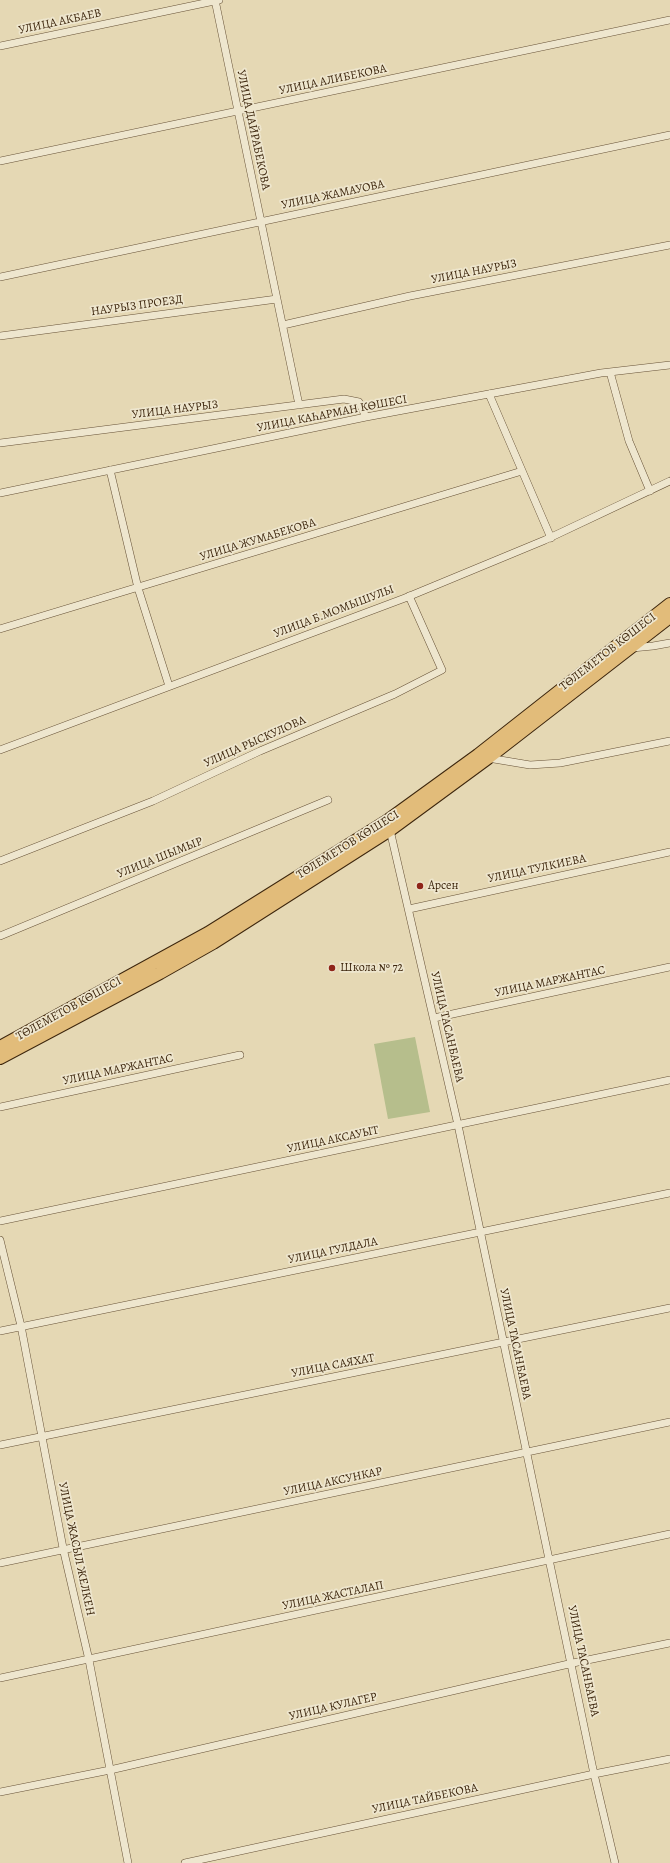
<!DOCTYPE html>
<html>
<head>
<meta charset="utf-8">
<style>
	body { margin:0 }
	canvas { display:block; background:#e5d8b4 }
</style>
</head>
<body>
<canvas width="670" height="1863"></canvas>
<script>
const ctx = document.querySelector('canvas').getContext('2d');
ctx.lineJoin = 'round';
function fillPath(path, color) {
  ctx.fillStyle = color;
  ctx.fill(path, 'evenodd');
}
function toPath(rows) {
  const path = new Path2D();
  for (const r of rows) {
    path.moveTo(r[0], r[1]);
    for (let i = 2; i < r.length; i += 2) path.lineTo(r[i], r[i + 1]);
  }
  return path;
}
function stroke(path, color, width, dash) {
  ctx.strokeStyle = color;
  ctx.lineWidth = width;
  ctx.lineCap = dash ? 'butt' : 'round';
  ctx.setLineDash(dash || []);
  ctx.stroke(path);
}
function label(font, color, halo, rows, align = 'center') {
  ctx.font = font + ' Alegreya,serif';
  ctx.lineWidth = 3.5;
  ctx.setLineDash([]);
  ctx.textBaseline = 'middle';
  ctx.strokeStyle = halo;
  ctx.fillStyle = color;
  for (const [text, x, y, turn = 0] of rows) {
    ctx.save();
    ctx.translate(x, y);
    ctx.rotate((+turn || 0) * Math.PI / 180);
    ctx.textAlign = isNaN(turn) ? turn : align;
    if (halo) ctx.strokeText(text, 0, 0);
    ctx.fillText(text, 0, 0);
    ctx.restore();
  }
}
fillPath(toPath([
	[415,1037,430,1112,388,1119,374,1044]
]), '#b6be8c');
const street = toPath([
	[215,0,299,405],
	[0,46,219,0],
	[0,161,670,20],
	[0,277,670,135],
	[283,325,410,296,670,245],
	[0,336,277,299],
	[610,372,629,441,650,491],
	[489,394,551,538],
	[0,443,344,399,359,402,366,417],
	[110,470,138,588,169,686],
	[0,493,366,417,601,373,670,365],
	[0,629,522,471],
	[632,648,653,646,670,643],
	[0,750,405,598,545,540,670,481],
	[488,758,530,765,560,763,670,741],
	[390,830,458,1125,594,1774,615,1863],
	[0,861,153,801,260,751,395,694,442,670,409,596],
	[409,909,670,852],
	[0,936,328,800],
	[434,1018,670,967],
	[0,1107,240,1055],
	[0,1221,670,1080],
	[0,1240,21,1326,63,1548,89,1660,128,1863],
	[0,1331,670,1193],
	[0,1445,670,1308],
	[0,1563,670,1422],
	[0,1678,670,1534],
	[0,1792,110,1770,573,1663,670,1643],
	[185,1863,594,1774,670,1759]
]);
const primary = toPath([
	[0,1047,208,933,387,821,478,755,670,604],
	[0,1058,160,973,213,943,390,830,488,758,670,617]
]);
stroke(street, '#675237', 8);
stroke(primary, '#3d260d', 14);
stroke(street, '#eee6ce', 7);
stroke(primary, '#e2bc7a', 12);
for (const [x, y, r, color] of [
	[420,886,4,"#8f2418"],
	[332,968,4,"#8f2418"]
]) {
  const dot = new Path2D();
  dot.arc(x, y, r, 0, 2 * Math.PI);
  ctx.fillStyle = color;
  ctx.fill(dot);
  stroke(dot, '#eee6ce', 1.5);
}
label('12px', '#3d260d', '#eee6ce', [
	["УЛИЦА АКБАЕВ",60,22,-12],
	["УЛИЦА АЛИБЕКОВА",333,80,-12],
	["УЛИЦА ДАЙРАБЕКОВА",253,130,78],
	["УЛИЦА ЖАМАУОВА",333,195,-12],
	["УЛИЦА НАУРЫЗ",474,272,-11],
	["НАУРЫЗ ПРОЕЗД",137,306,-8],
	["УЛИЦА НАУРЫЗ",175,410,-7],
	["УЛИЦА КАҺАРМАН КӨШЕСІ",332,414,-11],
	["УЛИЦА ЖУМАБЕКОВА",258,540,-17],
	["УЛИЦА Б.МОМЫШУЛЫ",334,612,-21],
	["ТӨЛЕМЕТОВ КӨШЕСІ",608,652,-38],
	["УЛИЦА РЫСКУЛОВА",255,742,-24],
	["ТӨЛЕМЕТОВ КӨШЕСІ",348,845,-32],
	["УЛИЦА ШЫМЫР",160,858,-22],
	["УЛИЦА ТУЛКИЕВА",537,869,-12],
	["УЛИЦА МАРЖАНТАС",550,982,-12],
	["ТӨЛЕМЕТОВ КӨШЕСІ",69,1009,-29],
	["УЛИЦА ТАСАНБАЕВА",447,1027,77],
	["УЛИЦА МАРЖАНТАС",118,1070,-12],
	["УЛИЦА АКСАУЫТ",333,1140,-12],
	["УЛИЦА ГУЛДАЛА",333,1251,-12],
	["УЛИЦА ТАСАНБАЕВА",515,1344,78],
	["УЛИЦА САЯХАТ",333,1366,-11],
	["УЛИЦА АКСУНКАР",333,1482,-12],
	["УЛИЦА ЖАСЫЛ ЖЕЛКЕН",76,1549,78],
	["УЛИЦА ЖАСТАЛАП",333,1596,-12],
	["УЛИЦА ТАСАНБАЕВА",583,1661,78],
	["УЛИЦА КУЛАГЕР",333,1707,-13],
	["УЛИЦА ТАЙБЕКОВА",425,1799,-12]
]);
label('12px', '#3d260d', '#eee6ce', [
	["Арсен",428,886],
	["Школа № 72",340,968]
], 'left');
</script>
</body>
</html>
